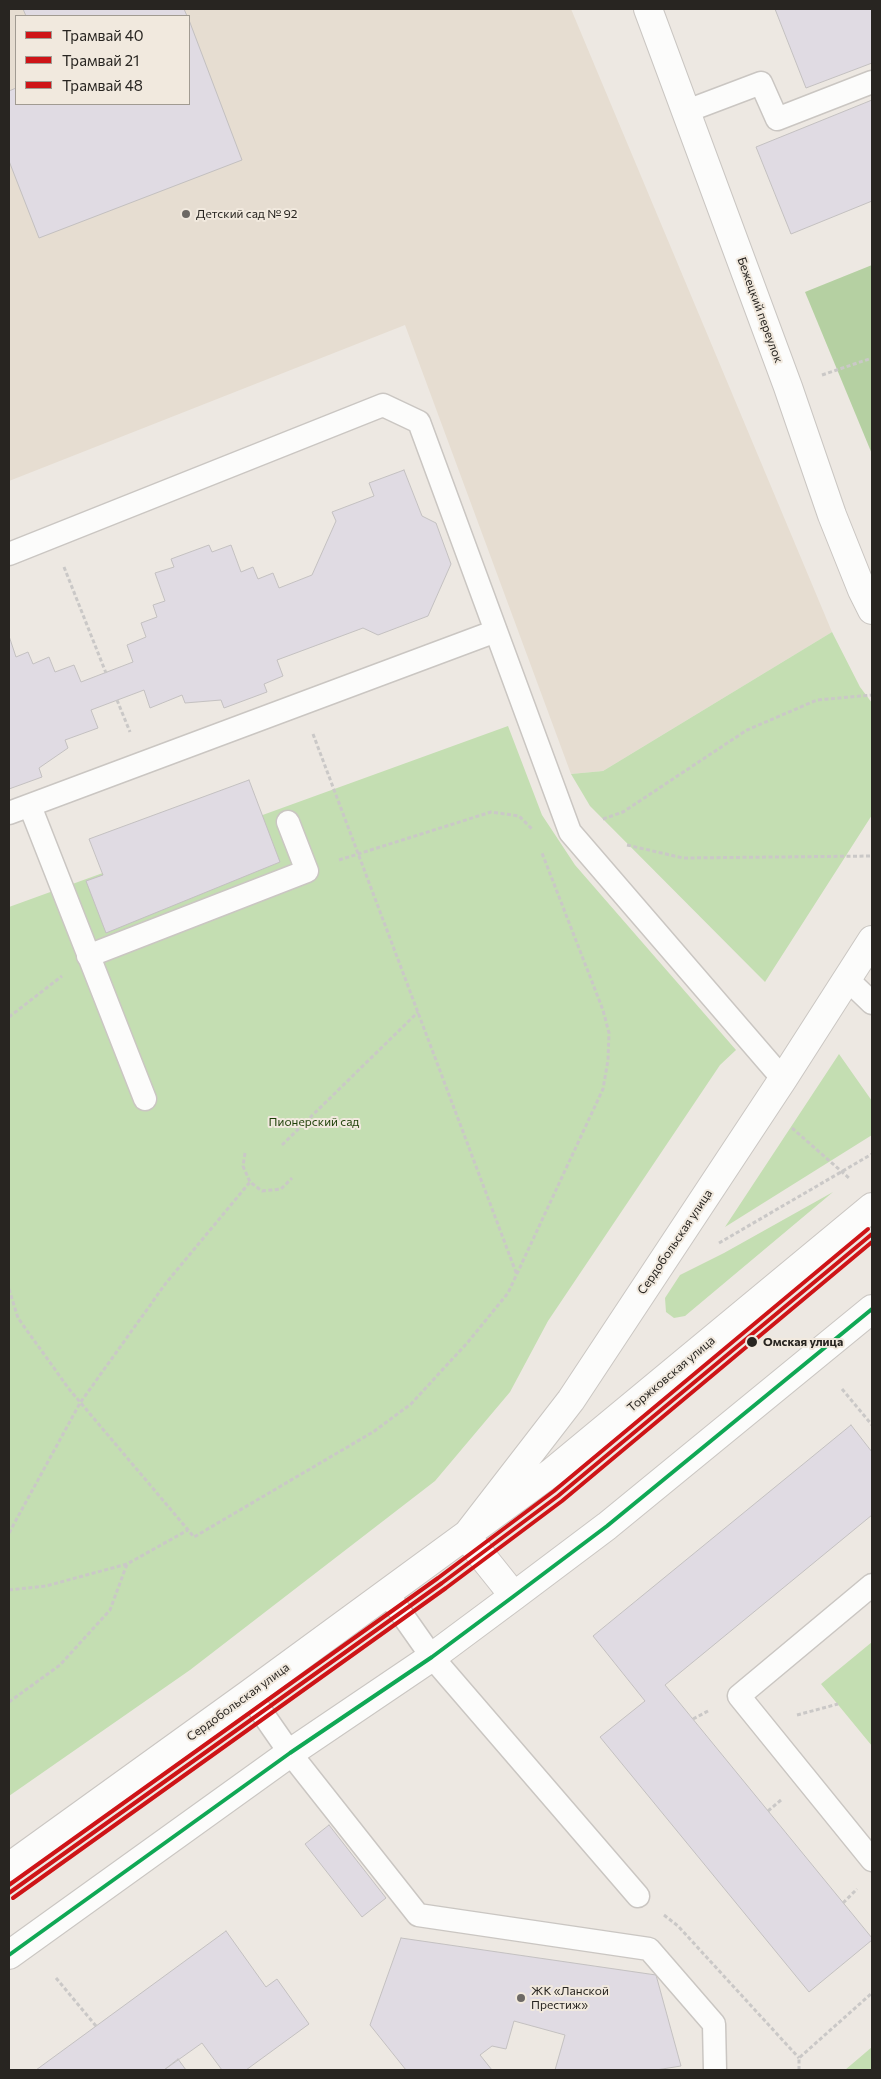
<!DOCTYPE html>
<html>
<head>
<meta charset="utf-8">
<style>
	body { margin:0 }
	#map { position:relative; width:881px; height:2079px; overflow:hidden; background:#ede8e2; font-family:Commissioner,sans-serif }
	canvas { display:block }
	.frame { position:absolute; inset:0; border:10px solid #282521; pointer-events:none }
	.legend { position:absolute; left:15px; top:15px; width:175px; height:90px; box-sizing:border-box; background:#f1e9de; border:1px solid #a19b92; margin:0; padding:6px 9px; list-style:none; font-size:15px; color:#282521 }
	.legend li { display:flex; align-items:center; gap:10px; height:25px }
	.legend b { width:25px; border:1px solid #a19b92 }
</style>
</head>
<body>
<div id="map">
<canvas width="881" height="2079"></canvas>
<div class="frame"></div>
<ul class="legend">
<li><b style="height:6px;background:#ce1417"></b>Трамвай 40</li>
<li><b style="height:6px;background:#ce1417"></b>Трамвай 21</li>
<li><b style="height:6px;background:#ce1417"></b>Трамвай 48</li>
</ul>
</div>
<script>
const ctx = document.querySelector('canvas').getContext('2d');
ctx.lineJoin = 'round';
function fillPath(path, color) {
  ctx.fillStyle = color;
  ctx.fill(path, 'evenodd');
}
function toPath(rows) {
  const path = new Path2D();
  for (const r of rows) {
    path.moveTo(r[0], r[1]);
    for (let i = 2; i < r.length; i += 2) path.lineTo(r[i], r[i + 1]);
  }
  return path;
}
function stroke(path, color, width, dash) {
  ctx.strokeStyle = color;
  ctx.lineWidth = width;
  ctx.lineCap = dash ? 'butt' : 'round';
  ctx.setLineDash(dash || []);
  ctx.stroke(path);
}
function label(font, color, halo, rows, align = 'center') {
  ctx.font = font + ' Commissioner,sans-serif';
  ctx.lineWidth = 4;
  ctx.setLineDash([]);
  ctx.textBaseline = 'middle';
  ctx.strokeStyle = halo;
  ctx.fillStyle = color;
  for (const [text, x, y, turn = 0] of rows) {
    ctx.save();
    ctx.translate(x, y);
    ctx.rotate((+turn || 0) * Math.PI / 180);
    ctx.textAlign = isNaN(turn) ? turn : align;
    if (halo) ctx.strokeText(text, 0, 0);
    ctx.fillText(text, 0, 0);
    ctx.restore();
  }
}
fillPath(toPath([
	[9,9,571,9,832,632,603,771,571,774,405,325,9,481],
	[16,16,189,16,189,104,16,104]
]), '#e6ddd1');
fillPath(toPath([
	[832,632,860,687,872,703,872,815,765,982,590,806,571,774,603,771],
	[508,726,542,815,575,865,736,1050,720,1065,548,1321,510,1392,435,1481,190,1670,9,1796,9,907],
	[839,1054,872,1101,872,1135,725,1227],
	[833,1192,685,1316,674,1318,666,1312,665,1298,680,1275,724,1253],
	[872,1642,872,1746,821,1684],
	[872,2047,872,2070,845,2070]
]), '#c4deb2');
fillPath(toPath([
	[872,265,872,454,805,292]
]), '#b5d0a2');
const building = toPath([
	[23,9,184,9,187,16,26,16,23,9],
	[775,9,872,9,872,63,806,88,775,9],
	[189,20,242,160,39,238,9,161,9,91,16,88,16,104,189,104,189,20],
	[872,100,872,201,791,234,756,147,872,100],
	[404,470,422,516,436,523,451,564,428,616,378,635,363,628,277,660,283,676,264,684,267,692,224,708,221,700,185,703,182,695,150,708,144,690,91,710,98,728,65,740,68,748,39,768,42,777,9,789,9,636,16,657,28,652,33,664,49,657,55,672,74,665,81,682,133,662,127,645,146,637,141,623,157,617,153,605,165,601,155,573,174,567,171,559,209,545,212,552,231,545,241,572,253,567,258,579,273,573,279,588,312,575,336,521,332,512,374,496,369,483,404,470],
	[249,780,280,862,106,933,86,881,103,875,89,839,249,780],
	[851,1425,872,1452,872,1515,665,1685,872,1938,872,1940,809,1992,600,1737,645,1701,593,1636,851,1425],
	[329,1825,386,1898,362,1917,305,1844,329,1825],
	[226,1931,266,1987,277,1979,309,2024,246,2070,222,2070,202,2043,164,2070,36,2070,226,1931],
	[401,1938,656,1975,681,2066,656,2070,555,2070,565,2035,514,2021,506,2049,492,2046,480,2055,492,2070,406,2070,370,2025,401,1938],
	[178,2059,186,2070,164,2070,178,2059]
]);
fillPath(building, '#e0dbe3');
stroke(building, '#c3c0c0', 1);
const lane = toPath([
	[687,111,761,83,777,119,872,82],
	[9,554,383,405,419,422,570,832,783,1079],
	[30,806,145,1099],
	[9,813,496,631],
	[88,956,307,871,288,822],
	[846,978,872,1003],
	[872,1585,739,1696,872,1860],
	[387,1593,432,1657,638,1896],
	[249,1694,290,1753,418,1915,649,1949,714,2024,715,2070]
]);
const street = toPath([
	[648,9,788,387,832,515,862,590,872,610]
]);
const secondary = toPath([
	[514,1596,466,1536,571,1400,783,1079,872,940],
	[9,1867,249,1694,552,1472,872,1207],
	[9,1955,290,1753,432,1657,514,1596,607,1526,872,1309]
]);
stroke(lane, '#cac6c2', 25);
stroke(street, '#cac6c2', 30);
stroke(secondary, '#cac6c2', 30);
stroke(toPath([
	[822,375,872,358],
	[64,567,106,673],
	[117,700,130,732],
	[313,734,517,1275],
	[603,819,623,812,747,730,817,700,872,695],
	[627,845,683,858,872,856],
	[339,860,491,812,519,816,532,829],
	[9,1017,62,976],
	[792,1128,849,1178],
	[282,1145,418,1012],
	[245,1153,243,1166,250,1182,262,1191,281,1189,292,1178],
	[719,1243,872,1154],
	[9,1289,18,1318,69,1389,194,1537,373,1432,411,1404,468,1342,508,1293,603,1089,608,1060,609,1033,603,1010,542,853],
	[842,1389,872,1425],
	[9,1533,80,1403,166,1283,250,1182],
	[9,1590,46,1586,127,1564,188,1530],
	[9,1702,60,1665,110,1610,127,1564],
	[797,1715,838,1704],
	[693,1719,710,1710],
	[768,1811,781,1800],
	[843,1903,857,1889],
	[664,1915,678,1926,799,2058],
	[56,1978,96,2026],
	[799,2070,799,2058,872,1993]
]), '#cac8c7', 3, [4, 2.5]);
stroke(lane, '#fcfcfb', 22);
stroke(street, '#fcfcfb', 28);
stroke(secondary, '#fcfcfb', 28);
stroke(toPath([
	[9,1955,290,1753,432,1657,514,1596,607,1526,872,1309]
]), '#10a855', 4);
stroke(toPath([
	[9,1893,442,1583,558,1496,872,1234]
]), '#ce1417', 4);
stroke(toPath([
	[13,1898,446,1588,562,1501,872,1242]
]), '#ce1417', 4);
stroke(toPath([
	[9,1885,438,1578,554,1491,868,1229]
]), '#ce1417', 4);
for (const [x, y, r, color] of [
	[186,214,5,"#6d6965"],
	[752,1342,6,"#282521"],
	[521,1998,5,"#6d6965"]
]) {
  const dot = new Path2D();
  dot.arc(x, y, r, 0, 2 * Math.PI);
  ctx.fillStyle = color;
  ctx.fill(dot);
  stroke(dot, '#f1e9de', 2);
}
label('12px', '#282521', '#f1e9de', [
	["Детский сад № 92",196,214],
	["ЖК «Ланской",531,1991],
	["Престиж»",531,2005]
], 'left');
label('12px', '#282521', '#f1e9de', [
	["Бежецкий переулок",760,310,70],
	["Сердобольская улица",675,1242,-56],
	["Торжковская улица",671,1374,-40],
	["Сердобольская улица",238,1702,-36]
]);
label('12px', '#1d3f06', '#f1e9de', [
	["Пионерский сад",314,1122]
]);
label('bold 12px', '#282521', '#f1e9de', [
	["Омская улица",763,1342]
], 'left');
</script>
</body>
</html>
